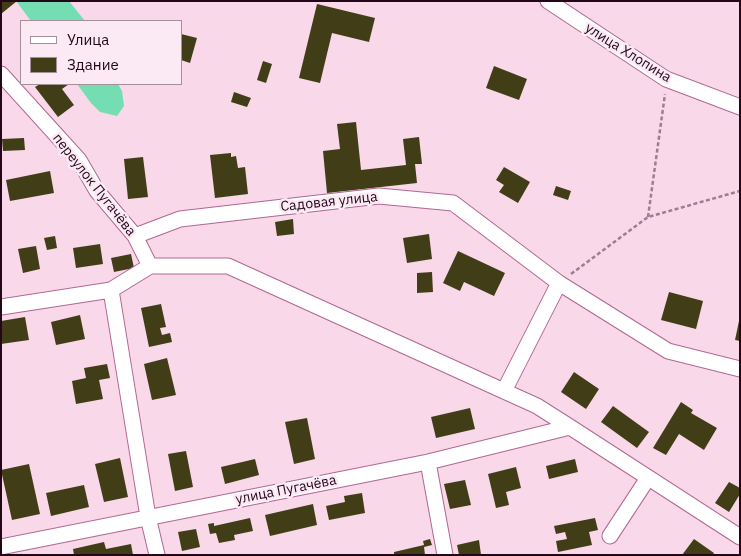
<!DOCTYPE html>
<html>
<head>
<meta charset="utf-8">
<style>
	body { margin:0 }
	#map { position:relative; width:741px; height:556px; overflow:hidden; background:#f9d8e9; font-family:"IBM Plex Sans",sans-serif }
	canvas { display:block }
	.frame { position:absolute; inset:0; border:2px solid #230718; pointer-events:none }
	.legend { position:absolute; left:20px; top:20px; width:162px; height:65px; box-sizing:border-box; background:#fbeaf3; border:1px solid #a58f9b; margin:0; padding:6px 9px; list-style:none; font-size:15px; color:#230718 }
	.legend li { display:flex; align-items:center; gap:10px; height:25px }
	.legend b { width:25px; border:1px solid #a58f9b }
</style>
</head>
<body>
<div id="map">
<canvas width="741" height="556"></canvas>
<div class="frame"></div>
<ul class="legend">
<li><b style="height:6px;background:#fff"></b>Улица</li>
<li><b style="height:14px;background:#413e17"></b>Здание</li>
</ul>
</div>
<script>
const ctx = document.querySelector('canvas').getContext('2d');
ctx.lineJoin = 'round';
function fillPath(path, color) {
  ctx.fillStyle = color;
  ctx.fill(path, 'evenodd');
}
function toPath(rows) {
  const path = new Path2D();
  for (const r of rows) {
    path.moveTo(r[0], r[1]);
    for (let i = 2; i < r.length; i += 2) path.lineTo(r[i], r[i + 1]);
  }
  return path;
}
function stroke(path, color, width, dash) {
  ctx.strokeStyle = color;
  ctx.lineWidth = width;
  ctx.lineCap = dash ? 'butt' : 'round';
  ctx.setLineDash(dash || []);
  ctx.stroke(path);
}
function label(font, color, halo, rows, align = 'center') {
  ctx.font = font + ' "IBM Plex Sans",sans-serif';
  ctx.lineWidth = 5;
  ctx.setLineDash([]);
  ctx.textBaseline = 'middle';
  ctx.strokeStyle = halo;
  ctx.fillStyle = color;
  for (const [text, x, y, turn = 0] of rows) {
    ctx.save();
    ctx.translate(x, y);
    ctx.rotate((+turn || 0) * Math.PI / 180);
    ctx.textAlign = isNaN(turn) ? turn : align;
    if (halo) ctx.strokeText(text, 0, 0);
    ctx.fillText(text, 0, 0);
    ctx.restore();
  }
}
fillPath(toPath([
	[16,1,69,1,85,21,31,21],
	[77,84,118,84,122,91,124,106,117,116,100,112,91,103]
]), '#75ddb2');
fillPath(toPath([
	[1,1,17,1,1,14],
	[317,4,375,18,369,42,332,33,320,83,299,78],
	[181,34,197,38,190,63,181,60],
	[263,61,272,64,266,83,257,80],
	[494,66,527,79,519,100,486,88],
	[40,84,69,84,62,89,74,105,58,117,35,87],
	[234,92,251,98,247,107,231,102],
	[356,122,361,170,406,165,403,139,419,137,422,164,415,164,417,183,327,193,323,151,340,149,337,124],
	[24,138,25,150,3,151,2,139],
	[231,153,231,157,236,156,238,168,245,167,248,194,215,198,210,155],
	[143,157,148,197,128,199,124,159],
	[504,167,530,182,518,203,499,192,504,185,496,180],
	[50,171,54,193,10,201,6,180],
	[556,186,571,191,568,200,553,195],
	[293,219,294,234,277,236,275,222],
	[429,234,432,259,407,263,403,238],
	[55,236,57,248,47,250,44,238],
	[100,244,103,264,76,268,73,248],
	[36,246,40,269,23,273,18,249],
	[458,251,505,273,494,296,464,282,460,291,443,283],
	[131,254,134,268,114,272,111,258],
	[432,272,433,292,417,293,417,273],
	[669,292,703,301,696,329,661,320],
	[161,304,166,327,160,328,162,335,170,333,172,342,149,347,141,308],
	[80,315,85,339,56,345,51,322],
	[25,317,29,340,1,344,1,321],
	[739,321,740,321,740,341,735,340],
	[167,358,176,395,152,400,144,364],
	[107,364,110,378,99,380,103,399,76,404,72,381,86,378,84,368],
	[574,372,599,389,586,409,561,392],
	[681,402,693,410,691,413,717,428,704,450,679,434,666,455,653,448],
	[613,406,649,432,637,448,601,422],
	[470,408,475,429,436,438,431,417],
	[307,418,315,459,294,464,285,422],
	[186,451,193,487,175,491,168,454],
	[120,458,128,497,104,502,95,464],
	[255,459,259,475,225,484,221,467],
	[575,459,578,472,549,479,546,466],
	[29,464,40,514,12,520,1,470],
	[516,467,521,488,506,492,509,505,496,508,488,474],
	[465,480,471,505,450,509,444,484],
	[729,482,740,488,740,494,729,512,715,503],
	[84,485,89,507,51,516,46,493],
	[362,493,365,513,329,520,326,506,345,502,344,496],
	[313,504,317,525,270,536,265,515],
	[250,518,253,531,234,535,235,540,219,543,216,533,210,534,208,524,214,523,214,526],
	[595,518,598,530,589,532,592,545,558,552,556,541,567,539,565,532,556,534,554,526],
	[196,529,200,547,182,551,178,532],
	[430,539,432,545,424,547,425,555,394,555,394,552,424,545,423,541],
	[694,539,714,553,713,555,682,555],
	[479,540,481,555,459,555,457,545],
	[104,542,106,549,131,544,133,555,74,555,73,549]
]), '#413e17');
const minor = toPath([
	[548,1,666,79,740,107],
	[1,74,79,160,97,191,135,236,150,266,111,290,148,517,157,555],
	[135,236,180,219,379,196,453,203,559,283,668,351,740,369],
	[150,266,228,266,537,406,570,427],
	[1,307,111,290],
	[504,391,559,283],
	[428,462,445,555],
	[610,536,648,478],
	[1,547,428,462,570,427,740,537]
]);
stroke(minor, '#b16792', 17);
stroke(toPath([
	[648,217,665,94],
	[571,274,648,217,740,191]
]), '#9d7e8f', 2.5, [4, 2.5]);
stroke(minor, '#fff', 15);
label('14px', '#230718', '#fbeaf3', [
	["улица Хлопина",628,53,32],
	["переулок Пугачёва",94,185,52],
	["Садовая улица",329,202,-6],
	["улица Пугачёва",286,490,-11]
]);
</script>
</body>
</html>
